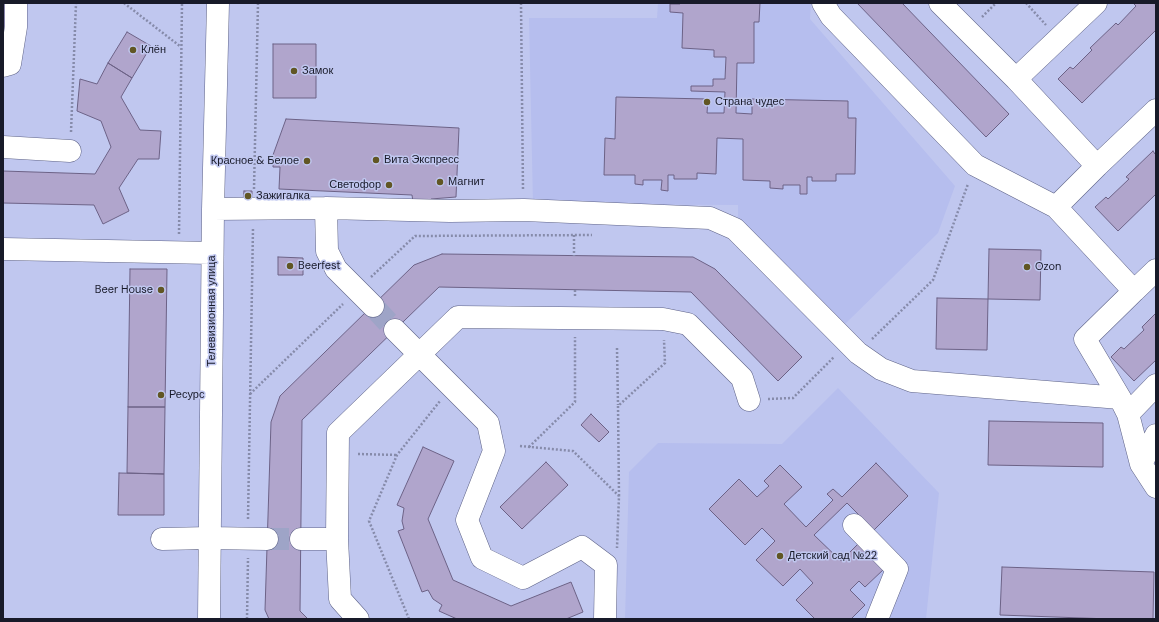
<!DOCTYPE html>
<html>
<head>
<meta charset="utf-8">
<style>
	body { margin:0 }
	#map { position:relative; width:1159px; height:622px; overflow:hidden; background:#c0c7ef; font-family:"DM Sans",sans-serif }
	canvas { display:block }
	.frame { position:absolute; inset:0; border:4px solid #181a29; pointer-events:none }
</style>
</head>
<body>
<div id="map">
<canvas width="1159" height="622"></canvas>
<div class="frame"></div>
</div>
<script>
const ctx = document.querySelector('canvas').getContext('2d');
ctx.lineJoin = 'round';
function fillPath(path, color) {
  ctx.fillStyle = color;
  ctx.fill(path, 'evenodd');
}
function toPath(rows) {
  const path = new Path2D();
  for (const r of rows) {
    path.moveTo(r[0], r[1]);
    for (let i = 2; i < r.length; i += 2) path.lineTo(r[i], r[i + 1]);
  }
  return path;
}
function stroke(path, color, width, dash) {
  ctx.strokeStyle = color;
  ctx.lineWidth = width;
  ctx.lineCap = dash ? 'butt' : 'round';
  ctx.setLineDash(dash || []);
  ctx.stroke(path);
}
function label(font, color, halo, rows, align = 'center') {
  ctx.font = font + ' "DM Sans",sans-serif';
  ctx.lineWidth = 3;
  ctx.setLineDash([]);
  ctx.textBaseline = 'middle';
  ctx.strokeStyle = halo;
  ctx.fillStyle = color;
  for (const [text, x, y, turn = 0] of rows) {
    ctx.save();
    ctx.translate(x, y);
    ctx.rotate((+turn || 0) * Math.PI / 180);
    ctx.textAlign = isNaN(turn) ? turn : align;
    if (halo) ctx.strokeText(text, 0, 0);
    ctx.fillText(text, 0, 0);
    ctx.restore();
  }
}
fillPath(toPath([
	[658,3,811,3,810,19,955,186,938,233,845,324,738,219,738,205,533,204,529,18,657,18],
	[838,388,939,493,926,619,625,619,629,472,658,443,782,444]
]), '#b6beee');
const building = toPath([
	[3,3,7,3,6,33,3,32,3,3],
	[680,3,760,3,759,22,754,22,754,63,737,63,736,113,752,114,752,99,848,101,848,118,856,118,855,174,836,174,836,181,812,181,812,177,807,177,807,194,800,194,800,185,783,185,783,189,770,188,770,181,743,180,743,139,717,138,716,174,697,173,697,179,674,179,674,175,668,175,668,191,661,190,662,180,643,180,643,185,635,184,635,175,604,175,605,138,615,139,616,97,708,99,707,113,724,113,725,92,691,91,691,86,713,86,713,79,725,79,726,57,714,57,714,50,682,48,683,13,670,12,670,4,680,4,680,3],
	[857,3,902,3,1009,114,986,137,857,3],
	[1135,3,1156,3,1156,30,1082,103,1058,79,1070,67,1073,69,1092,50,1090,48,1116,23,1118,25,1136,6,1134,4,1135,3],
	[127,32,151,46,132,78,108,63,127,32],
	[273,44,316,44,316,98,273,98,273,44],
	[108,63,132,78,121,97,140,130,161,131,159,159,138,159,119,188,129,211,103,224,94,205,3,203,3,171,95,174,111,147,101,121,77,111,80,79,97,84,108,63],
	[286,119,459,128,456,197,431,199,429,202,413,202,412,195,279,189,280,167,273,167,273,155,286,119],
	[1153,151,1155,154,1156,153,1156,194,1118,231,1095,207,1106,197,1108,199,1129,179,1126,177,1153,151],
	[244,191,252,191,252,202,243,201,244,191],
	[989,249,1041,250,1040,300,988,299,989,249],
	[442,254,693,257,715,269,802,357,778,381,691,292,439,287,302,420,300,611,308,619,269,619,265,610,271,422,280,396,414,265,442,254],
	[278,257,303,258,303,275,278,275,278,257],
	[130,269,167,269,165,407,128,407,130,269],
	[937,298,988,299,987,350,936,349,937,298],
	[1156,313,1156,360,1134,381,1111,357,1121,347,1124,349,1144,330,1142,327,1156,313],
	[128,407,165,407,164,474,127,473,128,407],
	[591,414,609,432,599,442,581,425,591,414],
	[989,421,1103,423,1103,467,988,465,989,421],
	[423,447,454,461,428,519,453,580,511,606,571,582,583,612,566,619,457,619,439,611,442,605,433,599,428,590,422,592,398,531,404,529,402,521,404,508,397,505,423,447],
	[546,462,568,485,522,529,500,507,546,462],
	[876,463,908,496,874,530,847,503,814,535,841,561,859,543,884,569,865,587,859,581,850,590,865,605,851,619,815,619,796,600,813,583,800,569,783,586,756,560,775,541,762,528,745,545,709,509,739,479,757,497,769,486,764,481,780,465,802,487,784,504,806,527,833,500,827,494,833,489,842,497,876,463],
	[119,473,164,474,164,515,118,515,119,473],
	[1002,567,1154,572,1153,619,1110,619,1000,615,1002,567]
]);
fillPath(building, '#b0a5cc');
stroke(building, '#6c6286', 1);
stroke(toPath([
	[373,306,395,330],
	[267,539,301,539]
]), '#9ea4c7', 22, [22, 11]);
const minor = toPath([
	[823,3,831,16,975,165,1056,207],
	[940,3,1016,79,1097,166,1056,207,1134,291,1085,339,1120,398,1128,414,1141,464,1156,487],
	[3,66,10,64,16,27,16,3],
	[1016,79,1096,3],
	[3,147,70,151],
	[1097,166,1156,110],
	[326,208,327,251,336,269,373,306],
	[213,209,326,208,450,211,524,210,710,218,735,229,858,353,881,369,912,381,1120,398],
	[3,249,212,253],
	[1134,291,1156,270],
	[395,330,488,423,494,451,467,520,482,558,523,578,582,547,606,565,605,619],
	[1128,414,1156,385],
	[1141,464,1156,435],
	[854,525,897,569,877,619],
	[162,539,210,538,267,539],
	[301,539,337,539],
	[209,619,213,209,218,3],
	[358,619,340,599,337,539,338,433,458,317,663,319,688,324,742,378,749,400]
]);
stroke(minor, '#5e6387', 23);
stroke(toPath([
	[124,3,181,47],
	[521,3,523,190],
	[1026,3,1046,25],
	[982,17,996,3],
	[71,132,76,3],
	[254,189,258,3],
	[179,234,182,3],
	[574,235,574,256],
	[371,277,415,236,592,235],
	[575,290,575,298],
	[872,339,933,280,968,184],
	[617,348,618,405],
	[250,394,343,304],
	[768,399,793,398,834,357],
	[520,446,573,451,619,496,617,548],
	[529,447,575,402,575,337],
	[358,454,397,455],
	[619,496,618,406,665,363,664,340],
	[248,519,253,228],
	[247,619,248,558],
	[409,619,369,521,397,455,440,401]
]), '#868baa', 2.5, [2, 2]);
stroke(minor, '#fff', 22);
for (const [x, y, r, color] of [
	[133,50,4,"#615623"],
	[294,71,4,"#615623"],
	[707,102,4,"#615623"],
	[376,160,4,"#615623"],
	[307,161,4,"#615623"],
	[440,182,4,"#615623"],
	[389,185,4,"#615623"],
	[248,196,4,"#615623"],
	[290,266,4,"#615623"],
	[1027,267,4,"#615623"],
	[161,290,4,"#615623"],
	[161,395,4,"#615623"],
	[780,556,4,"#615623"]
]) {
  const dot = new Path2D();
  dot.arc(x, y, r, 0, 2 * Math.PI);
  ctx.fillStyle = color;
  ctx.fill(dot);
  stroke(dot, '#c0c7ef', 1.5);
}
label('11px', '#181a29', '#c0c7ef', [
	["Клён",141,50],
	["Замок",302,71],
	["Страна чудес",715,102],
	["Вита Экспресс",384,160],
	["Красное & Белое",299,161,"right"],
	["Магнит",448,182],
	["Светофор",381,185,"right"],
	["Зажигалка",256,196],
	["Beerfest",298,266],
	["Ozon",1035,267],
	["Beer House",153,290,"right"],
	["Ресурс",169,395],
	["Детский сад №22",788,556]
], 'left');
label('11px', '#181a29', '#c0c7ef', [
	["Телевизионная улица",212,311,-90]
]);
</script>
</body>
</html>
